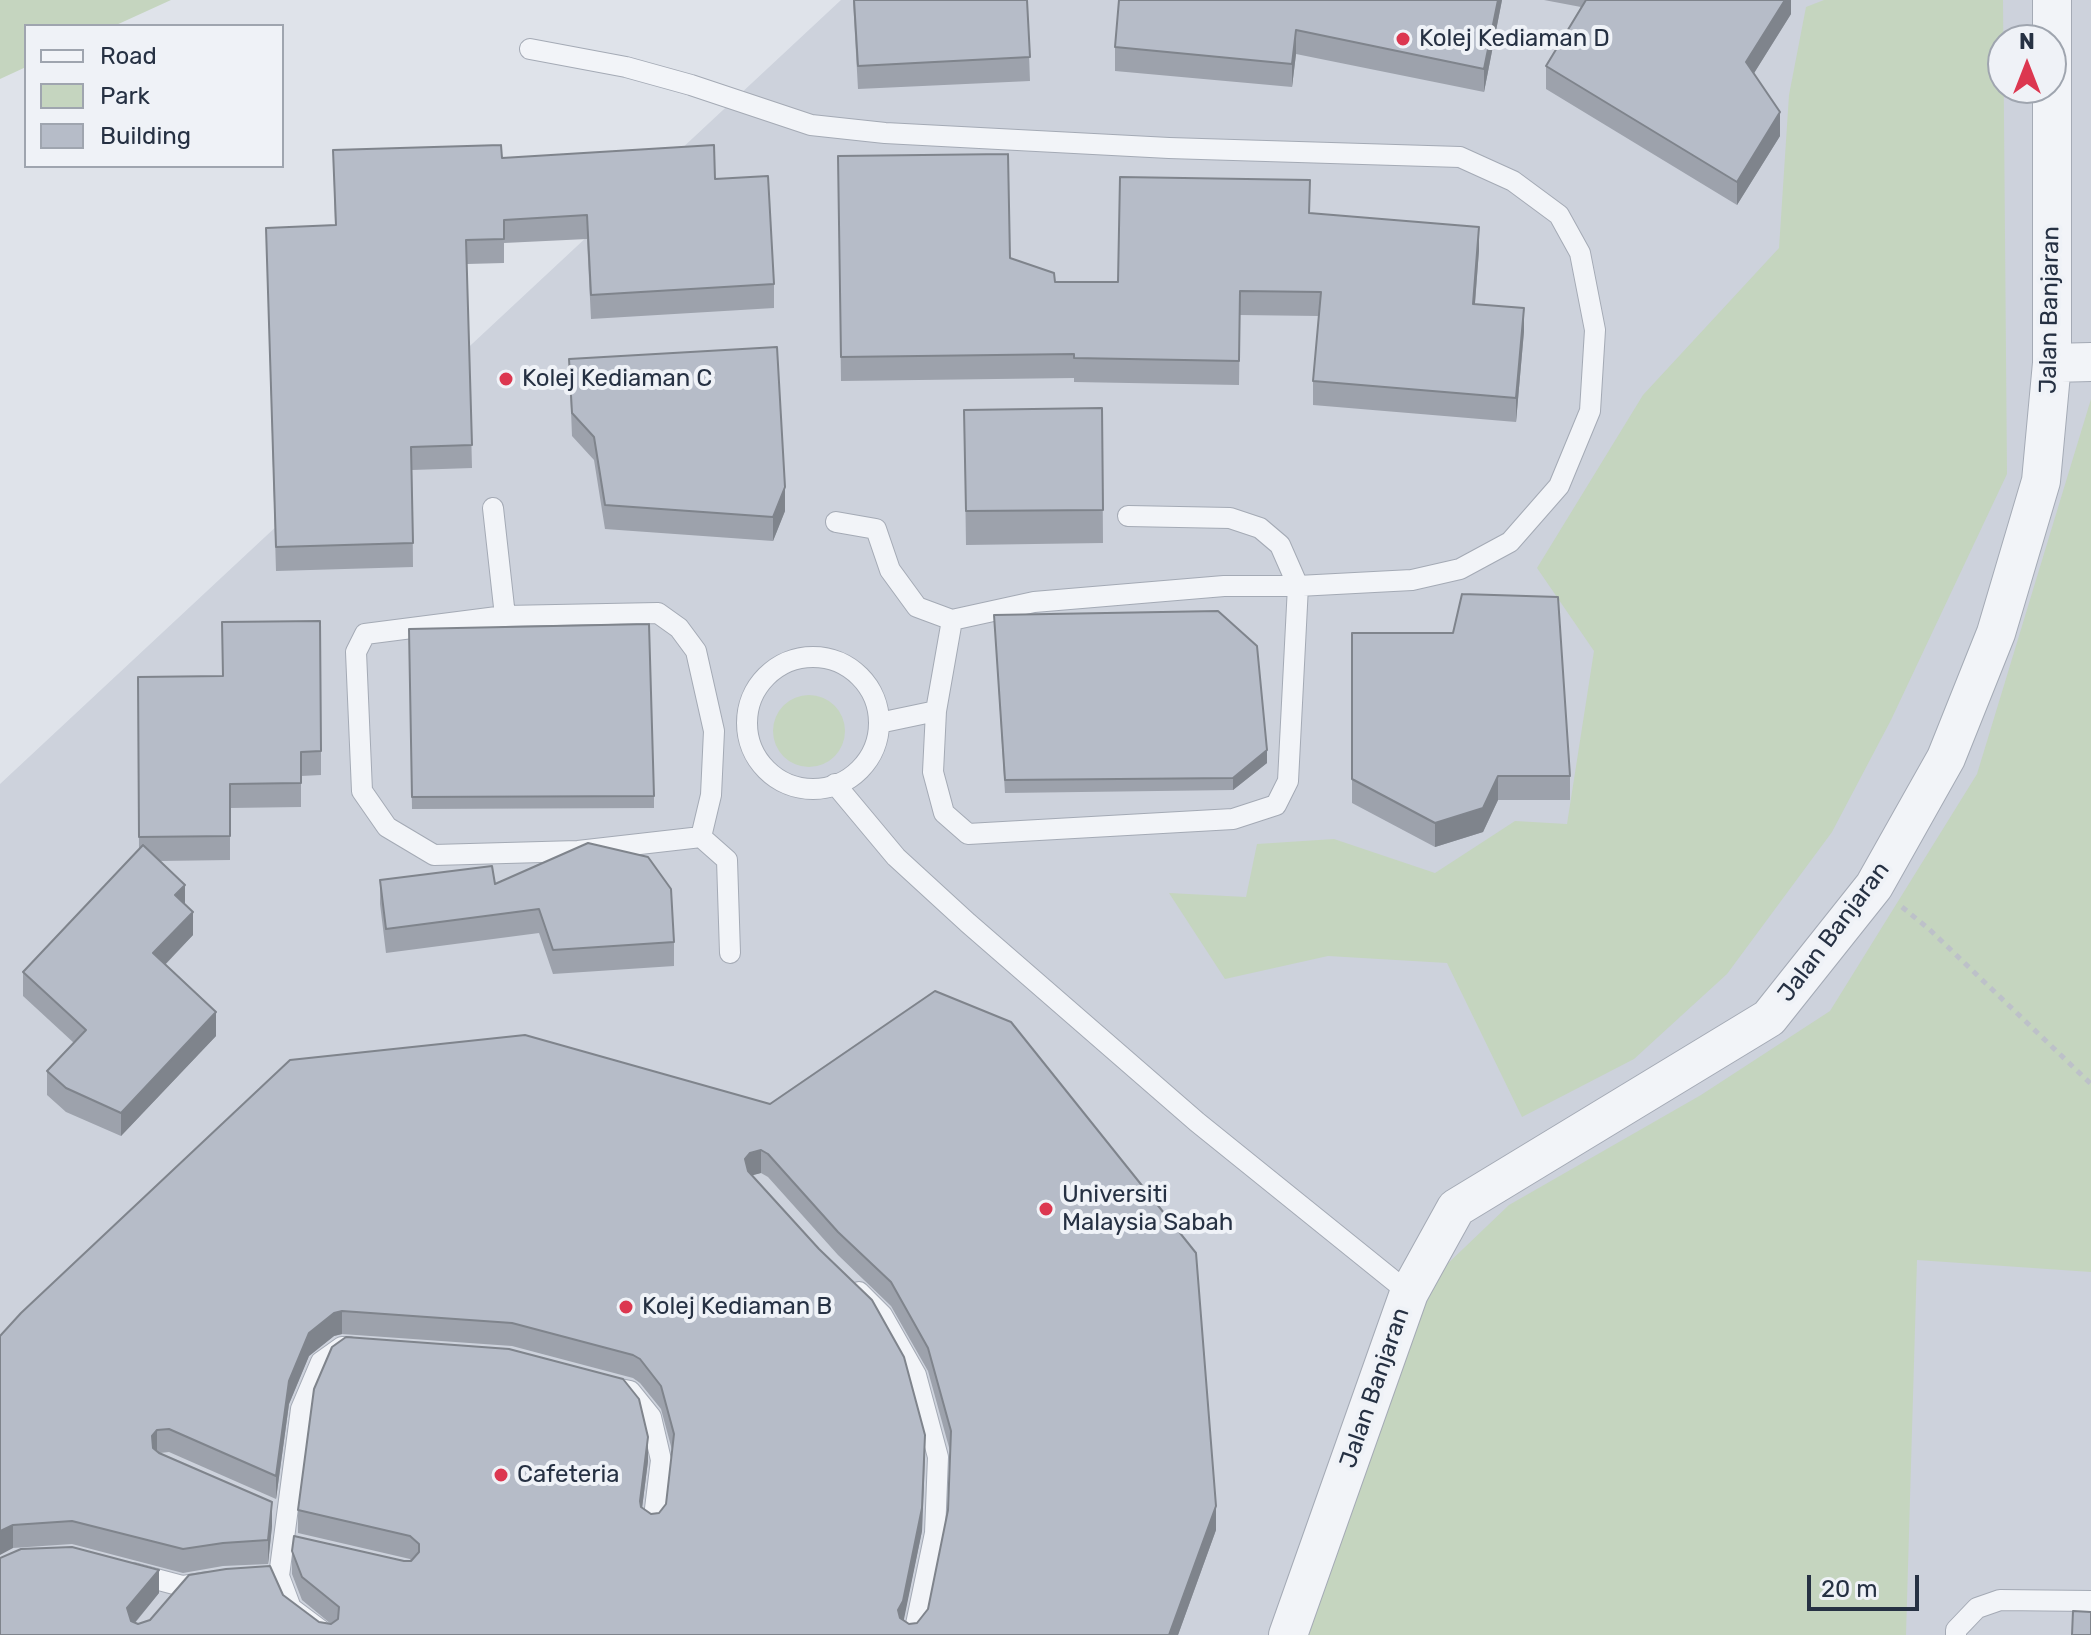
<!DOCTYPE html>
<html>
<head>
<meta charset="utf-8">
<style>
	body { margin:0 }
	#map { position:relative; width:2091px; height:1635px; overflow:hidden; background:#dfe3ea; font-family:Rubik,sans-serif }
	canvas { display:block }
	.legend { position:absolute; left:24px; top:24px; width:260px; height:144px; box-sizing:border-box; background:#eff2f7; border:2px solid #9fa5af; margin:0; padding:10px 14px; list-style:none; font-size:24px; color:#263143 }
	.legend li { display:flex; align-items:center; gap:16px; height:40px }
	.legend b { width:40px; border:2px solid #9fa5af }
	.north { position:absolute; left:1987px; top:24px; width:80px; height:80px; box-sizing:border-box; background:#eff2f7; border:2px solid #9fa5af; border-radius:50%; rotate:0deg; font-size:22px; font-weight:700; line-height:32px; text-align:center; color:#263143 }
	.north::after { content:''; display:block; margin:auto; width:28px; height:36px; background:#dc3750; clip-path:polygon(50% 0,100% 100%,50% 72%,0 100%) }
	.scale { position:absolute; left:1807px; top:1575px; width:112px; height:36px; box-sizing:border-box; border:4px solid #263143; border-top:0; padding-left:10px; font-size:24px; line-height:28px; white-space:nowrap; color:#263143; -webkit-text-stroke:6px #eff2f7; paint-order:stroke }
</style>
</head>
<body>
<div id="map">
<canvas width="2091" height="1635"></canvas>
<ul class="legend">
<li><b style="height:10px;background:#f2f4f8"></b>Road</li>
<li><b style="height:22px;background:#c5d5bf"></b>Park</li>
<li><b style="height:22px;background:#b6bcc8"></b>Building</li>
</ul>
<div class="north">N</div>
<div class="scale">20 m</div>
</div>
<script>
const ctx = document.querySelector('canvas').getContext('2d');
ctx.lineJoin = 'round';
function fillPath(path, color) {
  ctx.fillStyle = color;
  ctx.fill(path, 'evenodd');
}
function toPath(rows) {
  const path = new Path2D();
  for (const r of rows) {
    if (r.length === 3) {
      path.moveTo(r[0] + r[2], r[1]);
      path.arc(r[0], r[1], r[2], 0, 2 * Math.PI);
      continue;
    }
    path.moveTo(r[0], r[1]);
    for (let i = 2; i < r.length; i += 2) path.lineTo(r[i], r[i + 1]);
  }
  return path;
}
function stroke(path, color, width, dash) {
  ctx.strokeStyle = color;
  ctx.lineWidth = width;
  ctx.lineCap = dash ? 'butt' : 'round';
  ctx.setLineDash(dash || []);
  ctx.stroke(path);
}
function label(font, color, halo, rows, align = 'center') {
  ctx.font = font + ' Rubik,sans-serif';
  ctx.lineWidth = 8;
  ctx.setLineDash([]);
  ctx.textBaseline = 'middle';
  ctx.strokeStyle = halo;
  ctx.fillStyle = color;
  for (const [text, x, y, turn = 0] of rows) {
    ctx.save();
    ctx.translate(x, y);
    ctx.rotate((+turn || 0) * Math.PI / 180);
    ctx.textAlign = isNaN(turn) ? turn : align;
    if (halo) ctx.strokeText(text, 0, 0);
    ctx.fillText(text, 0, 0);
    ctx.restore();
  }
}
fillPath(toPath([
	[841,0,2091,0,2091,1635,0,1635,0,784],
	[2003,40,2051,40,2051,88,2003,88]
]), '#cdd2dc');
fillPath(toPath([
	[0,0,171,0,114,26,26,26,26,67,0,79],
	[1824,0,2003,0,2007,474,1891,720,1832,832,1727,974,1634,1059,1522,1117,1447,963,1328,956,1225,979,1169,893,1246,897,1257,844,1334,839,1435,873,1515,821,1567,824,1594,651,1537,568,1643,395,1779,248,1789,95,1806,7],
	[2091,399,2091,1272,1917,1260,1906,1635,1293,1635,1418,1292,1509,1205,1701,1095,1830,1011,1977,774],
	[809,731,36]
]), '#c5d5bf');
const service = toPath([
	[530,49,626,67,691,85,811,125,885,133,1169,148,1460,157,1513,181,1559,215,1580,253,1595,330,1590,411,1559,486,1510,542,1460,569,1412,580,1298,586,1224,586,1034,602,952,620,936,711,879,723],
	[493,508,505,616],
	[836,522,876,529,890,570,917,607,952,620],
	[658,613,679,628,696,651,714,731,711,795,701,837,578,851,434,855,387,827,362,791,356,652,365,634,505,616,658,613],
	[813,723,66],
	[936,711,933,772,944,813,968,834,1233,819,1276,805,1288,781,1298,586,1280,545,1260,528,1230,518,1128,516],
	[835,784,896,857,968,923,1197,1122,1409,1293],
	[701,837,727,860,730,953],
	[859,1292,882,1315,916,1375,938,1457,935,1533,915,1629,911,1635],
	[620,1389,630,1391,651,1417,661,1460,653,1525],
	[133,1573,182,1586,207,1582],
	[327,1635,291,1608,279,1576,301,1409,321,1362,342,1347,349,1347],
	[1956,1635,1956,1630,1977,1608,2000,1600,2091,1601]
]);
const minor = toPath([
	[2052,363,2091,362],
	[1288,1635,1409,1293,1456,1208,1769,1018,1874,886,1946,758,1996,633,2041,481,2052,363,2052,0]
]);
stroke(service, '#a4aab5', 22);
stroke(minor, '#a4aab5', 40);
stroke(toPath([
	[1902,907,1929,929,2091,1084]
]), '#bdc1c9', 5, [6, 6]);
stroke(service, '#f2f4f8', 20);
stroke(minor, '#f2f4f8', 38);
fillPath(toPath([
	[853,0,1027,0,1030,81,858,89],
	[1502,0,1484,92,1296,54,1292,87,1115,71,1115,47],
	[1544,0,1791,0,1791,14,1754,73,1780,136,1737,205,1546,89,1546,66,1581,7],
	[333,150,502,158,715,179,774,284,774,308,591,319,587,239,504,243,504,263,467,264,472,468,412,470,413,567,276,571,266,228,335,225],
	[838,156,1010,258,1055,282,1118,282,1310,213,1479,250,1475,304,1524,331,1516,422,1313,405,1313,381,1319,316,1240,315,1239,385,1074,382,1074,378,841,381],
	[569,359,785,511,773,541,605,529,594,460,572,436],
	[1102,408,1103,543,966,545,964,410],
	[994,615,1267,763,1233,790,1005,793],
	[409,629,654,796,654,808,412,809],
	[1352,633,1570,776,1570,800,1498,800,1483,832,1435,847,1352,803],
	[138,677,321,751,321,775,301,776,301,807,230,808,230,860,159,861,185,904,193,935,165,965,216,1036,121,1136,66,1112,47,1095,47,1071,74,1043,23,996,23,972,139,849],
	[380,880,495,884,674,942,674,966,553,974,539,933,386,953,380,904],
	[770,1104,1216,1530,1178,1635,0,1635,159,1593,135,1623,138,1624,283,1595,319,1622,331,1624,302,1600,292,1574,292,1551,404,1561,411,1561,410,1559,298,1533,298,1510,648,1461,642,1508,651,1514,659,1513,666,1504,672,1450,661,1409,640,1383,633,1378,512,1346,342,1334,334,1336,309,1356,289,1404,276,1499,169,1452,160,1453,272,1526,268,1564,223,1566,183,1573,72,1544,13,1548,0,1336],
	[761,1173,768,1177,838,1255,891,1306,928,1371,950,1451,948,1510,928,1609,917,1623,909,1624,903,1621,922,1531,925,1458,752,1175]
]), '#9da2ac');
fillPath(toPath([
	[1498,0,1502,0,1484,92,1484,69],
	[1785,0,1791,0,1791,14,1746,86,1746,62],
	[1296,30,1296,54,1292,87,1292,64],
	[1780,112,1780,136,1737,205,1737,182],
	[1479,227,1479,250,1473,328,1473,304],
	[1524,308,1524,331,1516,422,1516,398],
	[785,487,785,511,773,541,773,517],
	[1267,750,1267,763,1233,790,1233,778],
	[1498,776,1498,800,1483,832,1435,847,1435,823],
	[185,885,185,908,175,895],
	[193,912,193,935,153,977,153,953],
	[216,1012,216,1036,121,1136,121,1113],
	[761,1150,761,1173,750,1176,745,1159,750,1153],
	[342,1311,342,1334,334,1336,309,1356,289,1404,276,1499,276,1476,289,1381,309,1333,334,1313],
	[157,1430,157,1453,152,1460,152,1436],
	[925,1435,922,1531,903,1624,898,1633,898,1610],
	[648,1437,648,1461,640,1524,640,1501],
	[272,1502,272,1526,268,1564,268,1540],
	[1216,1506,1216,1530,1178,1635,1169,1635],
	[13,1525,13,1548,0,1555,0,1531],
	[159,1570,159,1593,127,1632,127,1608]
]), '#7f848c');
const building = toPath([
	[854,0,1027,0,1030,57,858,66,854,0],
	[1119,0,1498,0,1484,69,1296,30,1292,64,1115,47,1119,0],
	[1586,0,1785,0,1746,62,1780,112,1737,182,1546,66,1586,0],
	[501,145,502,158,714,145,715,179,768,176,774,284,591,295,587,215,504,220,504,239,466,240,472,445,411,447,413,543,276,547,266,228,336,225,333,150,501,145],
	[1008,154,1010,258,1054,273,1055,282,1118,282,1120,177,1310,180,1309,213,1479,227,1473,304,1524,308,1516,398,1313,381,1321,292,1240,291,1239,361,1074,358,1074,354,841,357,838,156,1008,154],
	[777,347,785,487,773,517,605,505,594,437,572,413,569,359,777,347],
	[1102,408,1103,510,966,511,964,410,1102,408],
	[1462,594,1558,597,1570,776,1498,776,1483,808,1435,823,1352,779,1352,633,1453,633,1462,594],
	[1218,611,1257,646,1267,750,1233,778,1005,780,994,615,1218,611],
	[320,621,321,751,301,752,301,783,230,784,230,836,139,837,138,677,223,676,222,622,320,621],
	[649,624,654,796,412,797,409,629,649,624],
	[588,843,648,857,671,889,674,942,553,950,539,909,386,929,380,880,492,866,495,884,588,843],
	[143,845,185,885,175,895,193,912,153,953,216,1012,121,1113,66,1088,47,1071,86,1030,23,972,143,845],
	[935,991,1011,1022,1196,1253,1216,1506,1169,1635,0,1635,0,1558,21,1549,72,1547,159,1570,127,1608,131,1621,138,1624,150,1620,189,1575,226,1569,270,1566,283,1595,319,1622,331,1624,338,1619,339,1607,302,1577,292,1551,294,1536,404,1561,411,1561,419,1552,419,1544,410,1536,298,1510,314,1389,332,1347,346,1337,509,1349,623,1379,639,1399,648,1437,640,1501,641,1507,651,1514,659,1513,666,1504,674,1434,661,1386,640,1359,633,1355,512,1323,342,1311,334,1313,309,1333,289,1381,276,1476,169,1429,157,1430,152,1436,153,1448,159,1453,272,1502,268,1540,223,1543,183,1549,72,1521,13,1525,0,1531,0,1336,21,1313,290,1060,525,1035,770,1104,935,991],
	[761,1150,768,1154,838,1232,891,1282,928,1348,951,1431,948,1510,928,1609,917,1623,909,1624,900,1618,898,1610,903,1601,922,1508,925,1435,904,1357,872,1300,819,1249,748,1171,745,1159,750,1153,761,1150],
	[2073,1611,2091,1612,2091,1635,2072,1635,2073,1611]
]);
fillPath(building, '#b6bcc8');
stroke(building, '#7f848c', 2);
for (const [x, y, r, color] of [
	[1403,39,8,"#dc3750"],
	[506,379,8,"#dc3750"],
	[1046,1209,8,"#dc3750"],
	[626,1307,8,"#dc3750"],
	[501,1475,8,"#dc3750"]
]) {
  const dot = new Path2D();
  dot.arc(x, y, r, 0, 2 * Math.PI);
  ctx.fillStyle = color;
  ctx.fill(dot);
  stroke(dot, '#eff2f7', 3);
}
label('24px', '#263143', '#eff2f7', [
	["Kolej Kediaman D",1419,39],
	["Kolej Kediaman C",522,379],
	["Universiti",1062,1195],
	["Malaysia Sabah",1062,1223],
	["Kolej Kediaman B",642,1307],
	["Cafeteria",517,1475]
], 'left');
label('24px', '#263143', '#eff2f7', [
	["Jalan Banjaran",2050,310,-89],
	["Jalan Banjaran",1834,932,-53],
	["Jalan Banjaran",1375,1388,-71]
]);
</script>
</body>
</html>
